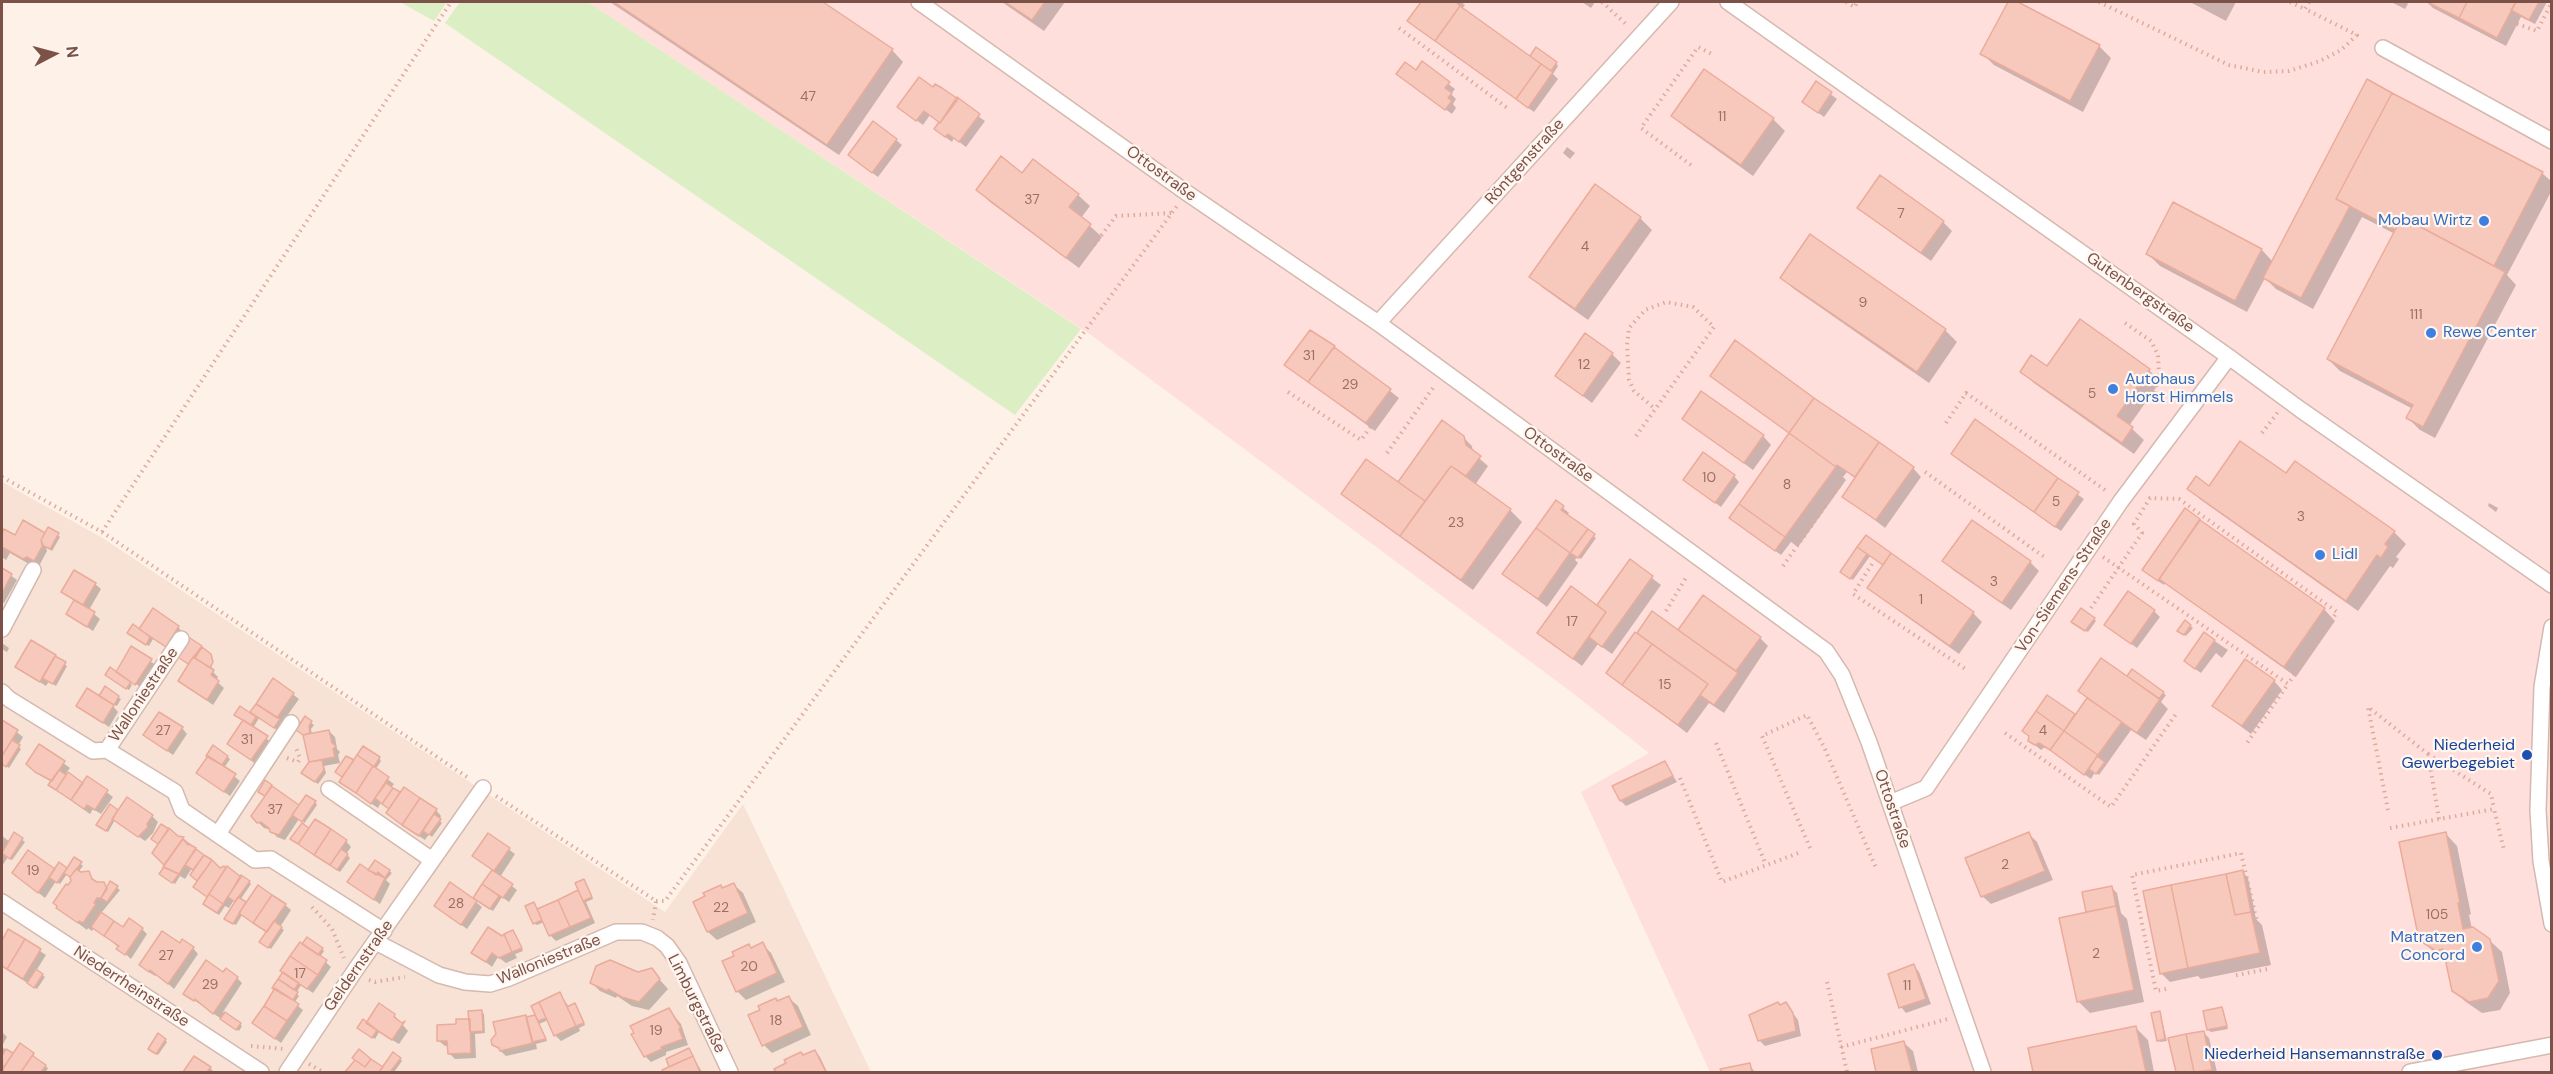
<!DOCTYPE html>
<html>
<head>
<meta charset="utf-8">
<style>
	body { margin:0 }
	#map { position:relative; width:2553px; height:1074px; overflow:hidden; background:#fef1e7; font-family:"DM Sans",sans-serif }
	canvas { display:block }
	.frame { position:absolute; inset:0; border:3px solid #7c5148; pointer-events:none }
	.north { position:absolute; left:24px; top:24px; width:60px; height:60px; -webkit-text-stroke:4px #fff6f0; paint-order:stroke; rotate:84deg; font-size:16px; font-weight:700; line-height:24px; text-align:center; color:#7c5148 }
	.north::after { content:''; display:block; margin:auto; width:21px; height:27px; background:#7c5148; clip-path:polygon(50% 0,100% 100%,50% 72%,0 100%) }
</style>
</head>
<body>
<div id="map">
<canvas width="2553" height="1074"></canvas>
<div class="frame"></div>
<div class="north">N</div>
</div>
<script>
const ctx = document.querySelector('canvas').getContext('2d');
ctx.lineJoin = 'round';
function fillPath(path, color) {
  ctx.fillStyle = color;
  ctx.fill(path, 'evenodd');
}
function toPath(rows) {
  const path = new Path2D();
  for (const r of rows) {
    path.moveTo(r[0], r[1]);
    for (let i = 2; i < r.length; i += 2) path.lineTo(r[i], r[i + 1]);
  }
  return path;
}
function stroke(path, color, width, dash) {
  ctx.strokeStyle = color;
  ctx.lineWidth = width;
  ctx.lineCap = dash ? 'butt' : 'round';
  ctx.setLineDash(dash || []);
  ctx.stroke(path);
}
function label(font, color, halo, rows, align = 'center') {
  ctx.font = font + ' "DM Sans",sans-serif';
  ctx.lineWidth = 4.5;
  ctx.setLineDash([]);
  ctx.textBaseline = 'middle';
  ctx.strokeStyle = halo;
  ctx.fillStyle = color;
  for (const [text, x, y, turn = 0] of rows) {
    ctx.save();
    ctx.translate(x, y);
    ctx.rotate((+turn || 0) * Math.PI / 180);
    ctx.textAlign = isNaN(turn) ? turn : align;
    if (halo) ctx.strokeText(text, 0, 0);
    ctx.fillText(text, 0, 0);
    ctx.restore();
  }
}
fillPath(toPath([
	[2,482,101,537,665,912,743,804,871,1072,2,1072]
]), '#f7e2d5');
fillPath(toPath([
	[588,2,2551,2,2551,1072,1710,1072,1581,792,1649,753,1570,691,1091,335]
]), '#ffdfdb');
fillPath(toPath([
	[400,2,447,2,434,21],
	[460,2,588,2,1081,329,1015,415,445,23]
]), '#dceec3');
fillPath(toPath([
	[610,2,820,2,892,50,903,62,839,155],
	[1002,2,1065,2,1044,31],
	[1423,2,1461,2,1465,5,1462,9,1535,61,1536,49,1556,63,1558,66,1553,74,1558,79,1534,112,1415,27,1409,21],
	[1582,2,1595,2,1591,8],
	[2010,2,2015,2,2099,46,2111,58,2083,112,1994,65,1982,53],
	[2190,2,2236,2,2226,21],
	[2391,2,2406,2,2408,4,2405,9],
	[2427,2,2547,2,2535,24,2521,17,2506,46,2433,8],
	[1422,64,1455,89,1451,94,1456,99,1453,104,1456,108,1452,114,1404,79,1416,72],
	[2368,81,2542,173,2552,182,2552,190,2507,275,2516,285,2435,438,2420,430,2408,418,2413,409,2340,371,2328,359,2395,234,2362,217,2313,309,2276,289,2265,278,2247,312,2160,266,2148,254,2174,204,2262,250,2273,262],
	[1816,83,1837,99,1824,117,1804,102],
	[935,86,985,121,966,147,954,138,952,142,941,134,936,129,940,123,930,115,923,125,905,112],
	[1673,115,1773,119,1785,131,1753,176,1685,127],
	[896,140,902,145,878,177,856,161],
	[1567,147,1575,153,1570,159,1563,153],
	[1023,175,1078,195,1090,206,1081,218,1102,237,1079,268,990,202,978,190],
	[1859,208,1943,222,1952,231,1931,261,1868,216],
	[1640,218,1652,230,1588,320,1543,288,1531,277],
	[1810,236,1945,330,1957,342,1929,383,1794,289,1782,278],
	[1735,342,1913,468,1921,477,1885,528,1844,496,1856,479,1847,472,1843,477,1846,480,1798,547,1791,542,1781,555,1737,523,1790,434,1712,375],
	[1334,347,1399,398,1375,431,1292,370],
	[1612,354,1621,363,1592,403,1557,376],
	[2047,368,2149,370,2160,382,2129,426,2144,440,2134,454,2034,383,2022,372],
	[1684,419,1763,436,1771,445,1753,470],
	[1975,421,2084,499,2061,531,1961,462,1953,454],
	[1463,437,1472,446,1473,453,1488,466,1475,485,1510,510,1522,522,1473,590,1352,502,1343,494,1398,484],
	[1734,476,1739,482,1721,507,1691,485],
	[2286,476,2394,532,2406,544,2396,557,2399,559,2393,568,2390,566,2358,611,2201,500,2189,488,2210,488],
	[1556,502,1569,513,1567,516,1596,538,1581,559,1577,557,1575,560,1578,563,1547,607,1504,574],
	[2489,503,2498,508,2496,512,2488,506],
	[2185,510,2324,609,2335,621,2296,677,2165,583,2164,585,2149,575],
	[5,531,16,537,46,534,58,535,60,537,52,551,46,547,47,551,39,566,34,562,29,564,10,553,6,560,2,557,2,537],
	[1866,537,1973,613,1982,622,1959,654,1878,596,1869,588,1884,566,1870,556,1853,580,1841,572],
	[1630,561,1661,585,1612,654,1598,644,1582,666,1539,633,1597,607],
	[1944,561,2030,562,2039,571,2011,610,1953,570],
	[2,569,17,580,4,603,2,602],
	[95,584,101,589,89,610,100,619,93,631,68,614,75,601,63,592],
	[2154,611,2160,617,2137,648,2111,630],
	[2094,619,2096,621,2088,632,2075,624],
	[2190,626,2193,628,2186,636,2182,633],
	[178,627,183,633,172,651,153,639,149,646,131,635,140,631],
	[1679,632,1760,638,1768,646,1724,713,1709,703,1687,733,1608,673,1645,639,1639,633],
	[2204,634,2228,650,2222,658,2216,653,2201,673,2191,666],
	[190,640,210,654,212,671,218,677,216,681,224,688,213,705,180,681,190,664,182,659],
	[2,643,9,648,7,652,2,649],
	[132,648,157,666,142,688,124,676,123,678,132,685,129,690,109,677,117,674],
	[54,657,67,666,56,686,49,681,46,686,17,667],
	[2132,672,2166,695,2161,702,2168,709,2146,740,2131,730,2099,775,2095,772,2091,779,2045,747,2041,750,2030,741,2048,697,2076,716,2088,699,2080,691,2133,682],
	[274,680,299,699,277,730,259,718,253,728,272,743,257,765,229,744],
	[2274,681,2282,690,2251,734,2214,706],
	[105,688,121,699,117,706,111,704,118,712,109,727,78,706,105,701],
	[305,718,314,725,311,729,312,735,329,731,335,737,337,749,340,752,338,755,340,763,324,766,326,773,318,784,306,775,311,762,305,735,300,732],
	[2,721,23,737,18,746,21,749,9,768,2,763],
	[182,728,187,734,173,755,145,735],
	[40,746,70,768,66,773,83,785,88,778,113,797,101,814,93,809,90,814,52,787,52,782,43,777,28,763],
	[214,747,230,759,224,768,240,781,230,796,204,778],
	[379,758,381,761,375,770,394,784,391,788,401,795,436,810,441,816,439,820,442,823,432,837,429,834,425,840,394,819,391,809,381,802,378,808,347,787,344,777,339,774,354,762],
	[1665,763,1677,782,1626,806,1621,801],
	[266,783,298,806,315,802,317,805,303,825,309,830,346,841,351,847,346,854,350,858,340,872,292,839,304,822,299,819,285,840,277,837,271,830,264,828,258,822,266,797,262,794],
	[110,806,119,812,152,816,158,822,153,833,145,841,115,820,108,832,101,827],
	[14,834,25,842,12,860,8,857,2,866,2,836,10,842],
	[2029,834,2037,842,2053,880,1991,904,1982,896],
	[2446,834,2457,846,2471,914,2469,915,2472,929,2489,940,2502,952,2510,993,2500,1010,2482,1013,2466,1002,2453,990,2447,961,2433,951,2421,939],
	[489,835,515,854,500,877,517,890,509,902,502,897,493,911,477,900,488,888,493,871,474,856],
	[177,837,183,838,220,869,227,868,249,882,251,884,240,900,246,905,285,905,291,910,280,927,284,930,271,949,263,944,267,933,242,915,236,925,228,921,237,902,234,900,229,908,225,906,219,915,207,906,209,897,195,887,199,881,194,878,195,870,192,868,185,879,180,876,175,884,163,876,165,866,160,844,155,841],
	[376,862,392,873,386,880,390,884,380,904,349,882,369,872],
	[59,864,67,870,81,864,83,866,78,872,81,874,88,873,98,884,103,883,108,888,111,883,120,890,102,912,103,915,123,929,142,929,147,934,131,959,107,937,94,928,92,931,88,928,87,930,58,908,73,881,72,877,67,874,60,884,56,881,45,898,14,873,55,871],
	[2243,872,2248,878,2256,919,2262,925,2271,965,2201,979,2198,976,2170,982,2161,973],
	[584,880,593,899,586,902,595,923,556,941,551,936,544,922,537,925,534,923,534,904,538,910,578,892,583,897],
	[734,885,743,893,756,922,717,940,708,932,695,903],
	[2111,887,2117,893,2121,913,2127,919,2144,1002,2090,1013,2078,1001,2088,913,2084,893],
	[476,902,482,907,467,929,436,906],
	[9,931,46,955,36,971,45,977,37,989,2,967,2,944],
	[513,932,523,951,515,954,517,958,506,963,498,957,492,967,473,952],
	[762,944,771,953,785,982,746,1000,737,991,735,956,749,946,752,949],
	[180,945,193,948,198,954,174,989,157,974,155,976,146,970],
	[322,949,324,951,320,957,331,967,313,993,301,985,296,993,299,996,294,1003,303,1010,281,1043,254,1023],
	[1914,966,1919,972,1931,1004,1906,1013,1901,1007],
	[651,970,668,989,649,1010,632,1006,617,996,616,998,600,991,591,982],
	[224,974,237,978,242,983,223,1012,242,1026,239,1031,185,994],
	[560,994,569,1007,577,1007,585,1025,579,1028,580,1031,561,1041,555,1035,548,1020,539,1024,547,1041,536,1044,537,1049,506,1056,494,1045,527,1018,537,1016,533,1006],
	[789,998,798,1006,811,1035,772,1053,764,1045,762,1010],
	[1786,1004,1798,1020,1801,1036,1765,1046,1759,1040],
	[2222,1009,2228,1029,2211,1032,2208,1030],
	[669,1010,681,1024,688,1045,666,1052,666,1055,651,1062,645,1056],
	[481,1012,484,1014,485,1033,475,1034,476,1058,455,1059,449,1053,449,1046,445,1046,439,1041,458,1025],
	[2160,1012,2167,1041,2160,1042,2158,1040],
	[394,1015,408,1031,399,1044,379,1032,375,1039,361,1030],
	[2136,1028,2148,1040,2154,1072,2035,1072,2030,1050],
	[2,1032,7,1037,2,1046],
	[2204,1033,2209,1038,2217,1072,2177,1072,2170,1039],
	[165,1040,167,1042,158,1055,152,1051],
	[1904,1043,1913,1051,1918,1072,1878,1072,1873,1050],
	[20,1046,48,1068,46,1072,6,1072,4,1070,2,1067,2,1047,14,1056],
	[815,1051,820,1057,827,1072,777,1072,776,1069],
	[195,1058,210,1068,214,1072,185,1072],
	[400,1059,402,1061,394,1072,347,1072,357,1060,383,1069],
	[695,1060,702,1072,664,1071,672,1068],
	[1749,1065,1755,1072,1724,1072,1722,1070]
]), '#0003');
const building = toPath([
	[614,2,823,2,893,49,827,145,614,2],
	[1005,2,1045,2,1032,20,1005,2],
	[1421,2,1458,2,1457,3,1460,6,1435,41,1407,21,1421,2],
	[2008,2,2018,2,2100,45,2070,101,1980,54,2008,2],
	[2427,2,2467,2,2459,18,2427,2],
	[2467,2,2516,2,2497,38,2459,18,2467,2],
	[2516,2,2539,2,2529,20,2511,10,2516,2],
	[1460,6,1541,64,1516,99,1435,41,1460,6],
	[1536,47,1557,62,1551,71,1530,56,1536,47],
	[1422,61,1450,82,1445,88,1452,93,1448,98,1452,101,1445,110,1396,74,1405,62,1416,70,1422,61],
	[1541,64,1553,72,1528,108,1516,99,1541,64],
	[1704,69,1774,118,1741,165,1671,116,1704,69],
	[919,77,933,87,935,84,942,88,958,99,940,123,924,111,916,121,897,107,919,77],
	[2367,79,2392,93,2336,199,2350,206,2301,298,2263,278,2367,79],
	[1816,81,1832,92,1818,113,1802,102,1816,81],
	[2392,93,2543,172,2494,266,2402,217,2395,230,2336,199,2392,93],
	[957,97,980,114,959,142,948,134,945,137,934,129,939,122,940,123,957,97],
	[873,121,897,139,872,173,848,155,873,121],
	[1001,156,1022,173,1033,159,1079,194,1069,207,1091,224,1066,258,976,190,1001,156],
	[1880,175,1944,221,1921,253,1857,208,1880,175],
	[1595,184,1641,217,1575,309,1529,277,1595,184],
	[2173,202,2262,249,2235,301,2146,254,2173,202],
	[2402,217,2505,272,2423,427,2406,418,2413,405,2327,359,2402,217],
	[1810,234,1946,329,1917,372,1780,278,1810,234],
	[2080,319,2150,369,2117,416,2133,427,2122,443,2020,372,2031,355,2047,366,2080,319],
	[1310,330,1335,346,1308,382,1284,365,1310,330],
	[1585,333,1613,353,1583,396,1555,376,1585,333],
	[1735,340,1814,398,1789,433,1710,376,1735,340],
	[1334,347,1391,389,1366,423,1308,382,1334,347],
	[1701,391,1764,435,1744,463,1682,419,1701,391],
	[1814,398,1879,442,1855,477,1837,465,1836,467,1789,433,1814,398],
	[1975,419,2058,478,2034,512,1951,454,1975,419],
	[1442,420,1464,436,1466,445,1481,456,1466,476,1451,466,1425,501,1398,482,1442,420],
	[1789,433,1836,467,1785,537,1739,504,1789,433],
	[2240,441,2286,473,2295,461,2395,531,2385,544,2388,547,2381,558,2377,555,2346,601,2187,489,2196,476,2209,486,2240,441],
	[1879,442,1914,467,1876,520,1842,497,1879,442],
	[1703,452,1735,475,1715,503,1683,480,1703,452],
	[1366,459,1425,501,1400,536,1341,494,1366,459],
	[1451,466,1511,509,1461,580,1400,536,1451,466],
	[2058,478,2079,492,2055,527,2034,512,2058,478],
	[1556,500,1564,506,1561,510,1588,529,1570,553,1536,528,1556,500],
	[1739,504,1785,537,1775,551,1729,518,1739,504],
	[2185,508,2200,519,2158,581,2142,570,2185,508],
	[23,520,45,533,41,540,43,545,34,561,27,557,23,559,2,547,2,534,4,529,15,535,23,520],
	[1972,520,2031,561,2002,603,1942,561,1972,520],
	[2200,520,2325,608,2284,667,2159,579,2200,520],
	[48,527,59,533,50,549,42,545,41,540,48,527],
	[1536,528,1570,553,1538,599,1502,574,1536,528],
	[1588,529,1595,534,1578,558,1570,553,1588,529],
	[1866,535,1891,553,1883,565,1857,547,1866,535],
	[1857,547,1867,554,1850,579,1840,572,1857,547],
	[1891,553,1974,612,1950,646,1867,588,1891,553],
	[1630,559,1653,576,1602,647,1589,637,1606,612,1597,605,1630,559],
	[2,568,12,574,2,593,2,568],
	[74,570,96,583,83,605,61,592,74,570],
	[1571,586,1606,612,1573,659,1537,633,1571,586],
	[2128,591,2155,610,2131,644,2104,625,2128,591],
	[1703,595,1761,637,1736,671,1678,630,1703,595],
	[74,600,95,612,87,627,66,614,74,600],
	[153,608,179,626,166,647,139,629,153,608],
	[2081,608,2095,618,2085,631,2071,622,2081,608],
	[1652,611,1738,673,1714,705,1700,695,1708,684,1637,633,1652,611],
	[2185,620,2191,625,2184,635,2177,631,2185,620],
	[133,624,150,637,146,645,127,633,133,624],
	[1635,632,1652,644,1622,685,1606,673,1635,632],
	[2204,632,2215,640,2195,669,2184,661,2204,632],
	[190,638,202,646,188,664,178,657,190,638],
	[31,640,56,655,40,682,15,667,31,640],
	[1652,644,1708,684,1678,725,1622,685,1652,644],
	[131,646,152,659,135,685,116,672,131,646],
	[202,647,211,654,213,662,210,668,195,658,202,647],
	[55,656,66,662,53,684,42,678,55,656],
	[193,657,214,670,211,675,219,681,207,700,178,681,193,657],
	[2101,658,2160,699,2137,733,2078,691,2101,658],
	[2245,659,2275,680,2242,726,2212,706,2245,659],
	[110,667,131,682,126,689,105,675,110,667],
	[2132,669,2164,692,2159,699,2127,676,2132,669],
	[273,678,294,693,277,718,256,704,273,678],
	[105,686,119,696,114,705,99,696,105,686],
	[87,688,114,705,103,723,76,706,87,688],
	[2047,695,2075,714,2064,731,2036,711,2047,695],
	[2087,698,2122,722,2098,755,2064,731,2087,698],
	[256,704,280,719,274,728,250,712,256,704],
	[240,706,256,717,251,725,234,715,240,706],
	[2036,711,2064,731,2050,750,2039,743,2035,745,2028,741,2029,736,2022,731,2036,711],
	[159,712,183,727,167,751,143,735,159,712],
	[305,716,312,721,309,726,310,733,303,735,296,730,305,716],
	[2,720,18,730,2,756,2,720],
	[243,720,268,736,251,760,227,744,243,720],
	[329,730,332,743,336,746,333,749,335,757,309,762,303,735,329,730],
	[2064,731,2098,755,2084,775,2050,750,2064,731],
	[12,740,20,745,6,767,2,764,2,756,12,740],
	[39,744,65,761,52,781,35,772,26,764,39,744],
	[213,745,228,756,222,765,206,756,213,745],
	[363,746,380,757,374,767,357,755,363,746],
	[357,755,373,766,356,793,339,782,357,755],
	[208,756,236,774,224,792,196,773,208,756],
	[346,756,354,760,342,777,335,772,346,756],
	[2097,756,2105,762,2096,774,2089,769,2097,756],
	[322,760,324,770,315,782,301,773,309,762,322,760],
	[1665,761,1673,776,1620,801,1612,786,1665,761],
	[373,766,389,777,371,804,356,793,373,766],
	[59,770,66,775,56,790,48,785,59,770],
	[68,772,83,783,71,800,56,790,68,772],
	[87,776,108,790,95,810,87,805,84,809,71,800,87,776],
	[265,780,272,785,265,796,258,792,265,780],
	[386,783,393,788,382,804,375,798,386,783],
	[272,786,299,805,279,835,270,832,269,828,261,822,257,823,251,816,272,786],
	[404,787,420,798,402,825,386,813,404,787],
	[393,788,400,792,389,809,382,804,393,788],
	[306,795,316,801,302,822,292,815,306,795],
	[127,797,153,815,147,824,148,827,138,837,112,819,127,797],
	[420,798,437,809,419,836,402,825,420,798],
	[110,804,118,810,106,831,96,825,110,804],
	[434,814,441,819,429,835,423,831,434,814],
	[315,819,331,829,314,855,298,844,315,819],
	[302,823,309,828,298,844,290,839,302,823],
	[161,824,169,829,158,844,151,839,161,824],
	[169,828,178,836,184,837,164,865,152,853,169,828],
	[331,829,347,840,330,865,314,855,331,829],
	[14,832,23,838,10,859,2,853,14,832],
	[2029,832,2045,871,1981,897,1965,858,2029,832],
	[2446,832,2460,903,2458,903,2463,929,2473,927,2490,939,2499,981,2488,998,2469,1002,2452,991,2443,949,2436,951,2419,940,2399,842,2446,832],
	[488,833,510,848,494,871,472,856,488,833],
	[183,839,188,845,189,844,196,848,179,874,163,867,183,839],
	[196,849,204,855,193,870,185,865,196,849],
	[341,849,348,854,337,870,330,865,341,849],
	[28,850,55,869,38,893,12,873,28,850],
	[204,855,212,860,197,881,190,875,204,855],
	[74,857,82,862,70,877,64,873,74,857],
	[212,860,220,868,224,866,226,868,207,897,193,887,212,860],
	[375,860,390,870,385,878,368,870,375,860],
	[59,862,67,868,57,883,49,877,59,862],
	[360,864,376,875,378,872,385,878,374,900,347,882,360,864],
	[227,866,241,877,223,904,209,894,227,866],
	[164,867,179,874,172,883,159,874,164,867],
	[76,869,81,872,89,871,92,879,97,882,104,882,107,889,101,898,97,898,94,903,96,904,83,923,79,921,78,923,56,908,57,906,53,903,66,884,68,885,71,881,70,877,76,869],
	[492,870,513,884,503,898,482,884,492,870],
	[2243,870,2251,912,2235,915,2226,874,2243,870],
	[2226,874,2235,915,2251,912,2260,953,2188,968,2171,885,2226,874],
	[241,875,250,881,235,902,228,897,241,875],
	[584,879,592,897,583,901,575,883,584,879],
	[110,881,118,886,107,902,101,898,110,881],
	[450,882,477,901,461,925,434,906,450,882],
	[734,883,748,913,707,932,693,902,705,896,703,893,721,885,722,888,734,883],
	[482,884,499,896,490,909,473,898,482,884],
	[258,885,272,895,253,923,239,913,258,885],
	[2171,885,2188,968,2160,974,2143,891,2171,885],
	[2112,886,2116,906,2086,912,2082,892,2112,886],
	[578,890,591,918,570,927,558,900,578,890],
	[209,894,223,904,217,913,203,904,209,894],
	[272,895,286,904,267,932,253,923,272,895],
	[238,897,246,902,233,924,224,919,238,897],
	[558,900,570,927,549,936,537,909,558,900],
	[534,902,542,920,533,924,525,906,534,902],
	[2116,906,2134,990,2077,1002,2059,918,2116,906],
	[101,912,114,921,104,936,91,927,101,912],
	[129,918,143,928,125,955,116,949,119,946,104,936,114,921,123,927,129,918],
	[274,921,282,927,268,948,259,942,274,921],
	[488,927,502,936,504,934,512,952,499,958,492,953,486,962,471,953,488,927],
	[8,929,25,939,7,969,2,966,2,941,8,929],
	[513,930,522,948,512,952,504,934,513,930],
	[162,931,180,943,182,939,194,947,168,984,150,970,149,972,139,965,162,931],
	[307,937,323,948,318,955,302,944,307,937],
	[25,939,41,949,23,979,7,969,25,939],
	[300,942,327,960,318,975,290,956,300,942],
	[763,942,777,973,736,992,722,961,734,956,732,952,749,944,751,948,763,942],
	[290,956,318,975,307,989,280,971,290,956],
	[206,960,223,972,226,968,238,977,213,1014,195,999,194,1001,183,994,206,960],
	[610,960,638,972,652,968,660,979,639,1002,622,997,608,989,607,991,590,983,596,966,610,960],
	[1914,964,1926,999,1899,1008,1888,974,1914,964],
	[36,969,43,974,34,988,27,983,36,969],
	[283,972,299,983,294,990,278,979,283,972],
	[278,979,298,992,293,1000,272,988,278,979],
	[275,988,299,1004,287,1021,264,1006,275,988],
	[560,992,576,1026,554,1036,539,1002,560,992],
	[789,996,803,1027,762,1046,748,1015,760,1010,758,1006,776,998,777,1001,789,996],
	[539,1002,546,1018,538,1021,531,1006,539,1002],
	[1778,1002,1780,1005,1786,1002,1793,1013,1796,1031,1758,1041,1749,1015,1778,1002],
	[379,1003,395,1014,394,1017,402,1023,405,1021,392,1040,366,1023,379,1003],
	[575,1003,584,1023,576,1026,567,1007,575,1003],
	[264,1006,287,1021,275,1039,252,1023,264,1006],
	[2222,1007,2227,1026,2207,1030,2203,1011,2222,1007],
	[669,1008,681,1028,679,1029,683,1039,661,1047,662,1049,644,1057,631,1034,634,1033,630,1026,669,1008],
	[482,1010,483,1031,470,1032,468,1011,482,1010],
	[2160,1011,2165,1039,2157,1041,2151,1013,2160,1011],
	[225,1012,241,1023,236,1030,220,1019,225,1012],
	[526,1015,533,1043,500,1051,499,1048,492,1045,491,1040,496,1034,493,1022,526,1015],
	[535,1015,546,1039,532,1042,526,1017,535,1015],
	[363,1019,377,1030,372,1038,357,1028,363,1019],
	[456,1019,470,1019,471,1053,448,1054,447,1041,437,1041,437,1025,456,1024,456,1019],
	[2136,1026,2146,1072,2033,1072,2028,1048,2136,1026],
	[2204,1031,2212,1070,2194,1072,2186,1034,2204,1031],
	[158,1033,166,1039,156,1054,148,1049,158,1033],
	[2186,1034,2194,1072,2176,1072,2168,1038,2186,1034],
	[1904,1041,1912,1072,1876,1072,1871,1049,1904,1041],
	[20,1043,34,1053,21,1072,5,1072,2,1070,20,1043],
	[689,1048,693,1056,669,1067,666,1059,689,1048],
	[6,1049,13,1053,3,1069,2,1056,6,1049],
	[359,1049,371,1059,365,1067,352,1058,359,1049],
	[815,1050,826,1072,776,1072,774,1069,786,1063,784,1060,801,1052,803,1055,815,1050],
	[393,1052,401,1058,390,1072,379,1072,393,1052],
	[34,1053,33,1056,46,1065,41,1072,21,1072,34,1053],
	[194,1056,211,1067,207,1072,183,1072,194,1056],
	[693,1056,700,1072,663,1072,662,1070,693,1056],
	[371,1059,383,1067,379,1072,345,1072,355,1060,365,1067,371,1059],
	[1750,1063,1752,1072,1722,1072,1720,1069,1750,1063]
]);
fillPath(building, '#f7c9bc');
stroke(building, '#ebab9a', 1.5);
const street = toPath([
	[919,2,1187,193,1378,323,1826,651,1842,675,1869,742,1983,1072],
	[1728,2,2229,357,2301,410,2552,585],
	[2383,48,2552,141],
	[1378,323,1671,2],
	[2552,627,2542,687,2538,810,2541,861,2552,924],
	[2,629,33,570],
	[2,692,9,699,93,751,107,750,175,792,182,810,255,860,271,859,384,931],
	[107,750,181,639],
	[329,789,432,860],
	[1890,803,1926,788,2121,501,2229,357],
	[218,834,291,723],
	[2,902,261,1072],
	[376,942,439,975,465,982,490,984,509,978,616,932,642,932,657,938,667,946,679,963,730,1072],
	[287,1072,356,969,483,788],
	[2410,1072,2552,1045]
]);
stroke(street, '#d5b8ae', 18);
stroke(toPath([
	[1602,2,1628,26],
	[1846,2,1855,7,1857,2],
	[2099,2,2229,65,2263,72,2289,71,2320,61,2341,50,2357,35,2305,9,2309,2],
	[2290,2,2305,9],
	[2517,24,2537,31,2552,2],
	[1399,28,1510,110],
	[1691,165,1641,128,1698,47,1714,55],
	[1094,245,1116,216,1171,213],
	[2125,323,2151,341,2158,355,2159,375,2152,400],
	[1288,392,1361,440,1385,407],
	[1946,423,1966,393,2108,492],
	[2262,433,2278,412],
	[1636,436,1714,327,1693,307,1666,302,1645,310,1629,328,1627,345,1629,380,1634,391,1655,409],
	[1387,453,1435,385],
	[1925,472,2047,559],
	[2,477,102,532,470,779],
	[102,532,451,2],
	[2103,557,2288,684,2247,743],
	[1872,564,1853,594,1967,670],
	[1783,566,1840,485],
	[2091,608,2142,533,2134,524,2150,498,2179,499,2337,612,2288,684],
	[1666,611,1687,576],
	[2005,733,2111,807,2176,714],
	[1716,743,1766,865],
	[287,758,298,762,300,758,295,746],
	[1680,778,1722,882,1801,852],
	[496,796,656,901,653,920],
	[2388,810,2368,707,2428,754],
	[2439,819,2428,754,2491,794,2494,809],
	[2390,828,2494,809,2504,850],
	[1810,848,1762,736,1807,715,1824,747,1877,870],
	[656,901,665,901,1177,206],
	[312,907,332,929,344,958],
	[369,980,375,982,405,977],
	[1827,982,1847,1072],
	[2166,989,2156,991,2132,875,2241,853,2268,969,2232,976],
	[251,1046,285,1049],
	[1841,1047,1948,1019],
	[309,1064,323,1072]
]), '#ddab9e', 4, [1.5, 4.5]);
stroke(street, '#fff', 15);
for (const [x, y, r, color] of [
	[2484,221,6,"#3f7fe0"],
	[2431,333,6,"#3f7fe0"],
	[2113,389,6,"#3f7fe0"],
	[2320,555,6,"#3f7fe0"],
	[2527,755,6,"#1a4fb4"],
	[2477,947,6,"#3f7fe0"],
	[2437,1055,6,"#1a4fb4"]
]) {
  const dot = new Path2D();
  dot.arc(x, y, r, 0, 2 * Math.PI);
  ctx.fillStyle = color;
  ctx.fill(dot);
  stroke(dot, '#fff6f0', 2);
}
label('14px', '#9b6f65', null, [
	["47",808,97],
	["11",1722,117],
	["37",1032,200],
	["7",1901,214],
	["4",1585,247],
	["9",1863,303],
	["111",2416,315],
	["31",1309,356],
	["12",1584,365],
	["29",1350,385],
	["5",2092,394],
	["10",1709,478],
	["8",1787,485],
	["5",2056,502],
	["3",2301,517],
	["23",1456,523],
	["3",1994,582],
	["1",1921,600],
	["17",1572,622],
	["15",1665,685],
	["27",163,731],
	["4",2043,731],
	["31",247,740],
	["37",275,810],
	["2",2005,865],
	["19",33,871],
	["28",456,904],
	["22",721,908],
	["105",2437,915],
	["2",2096,954],
	["27",166,956],
	["20",749,967],
	["17",300,974],
	["29",210,985],
	["11",1907,986],
	["18",776,1021],
	["19",656,1031]
]);
label('16px', '#7c5148', '#fff6f0', [
	["Röntgenstraße",1525,162,-48],
	["Ottostraße",1161,174,36],
	["Gutenbergstraße",2140,293,35],
	["Ottostraße",1558,455,36],
	["Von-Siemens-Straße",2064,586,-56],
	["Walloniestraße",144,695,-56],
	["Ottostraße",1892,809,71],
	["Walloniestraße",549,960,-22],
	["Geldernstraße",359,966,-55],
	["Niederrheinstraße",131,987,33],
	["Limburgstraße",696,1004,63]
]);
label('16px', '#366cbe', '#fff6f0', [
	["Mobau Wirtz",2472,221,"right"],
	["Rewe Center",2443,333],
	["Autohaus",2125,380],
	["Horst Himmels",2125,398],
	["Lidl",2332,555],
	["Matratzen",2465,938,"right"],
	["Concord",2465,956,"right"]
], 'left');
label('16px', '#164399', '#fff6f0', [
	["Niederheid",2515,746],
	["Gewerbegebiet",2515,764],
	["Niederheid Hansemannstraße",2425,1055]
], 'right');
</script>
</body>
</html>
